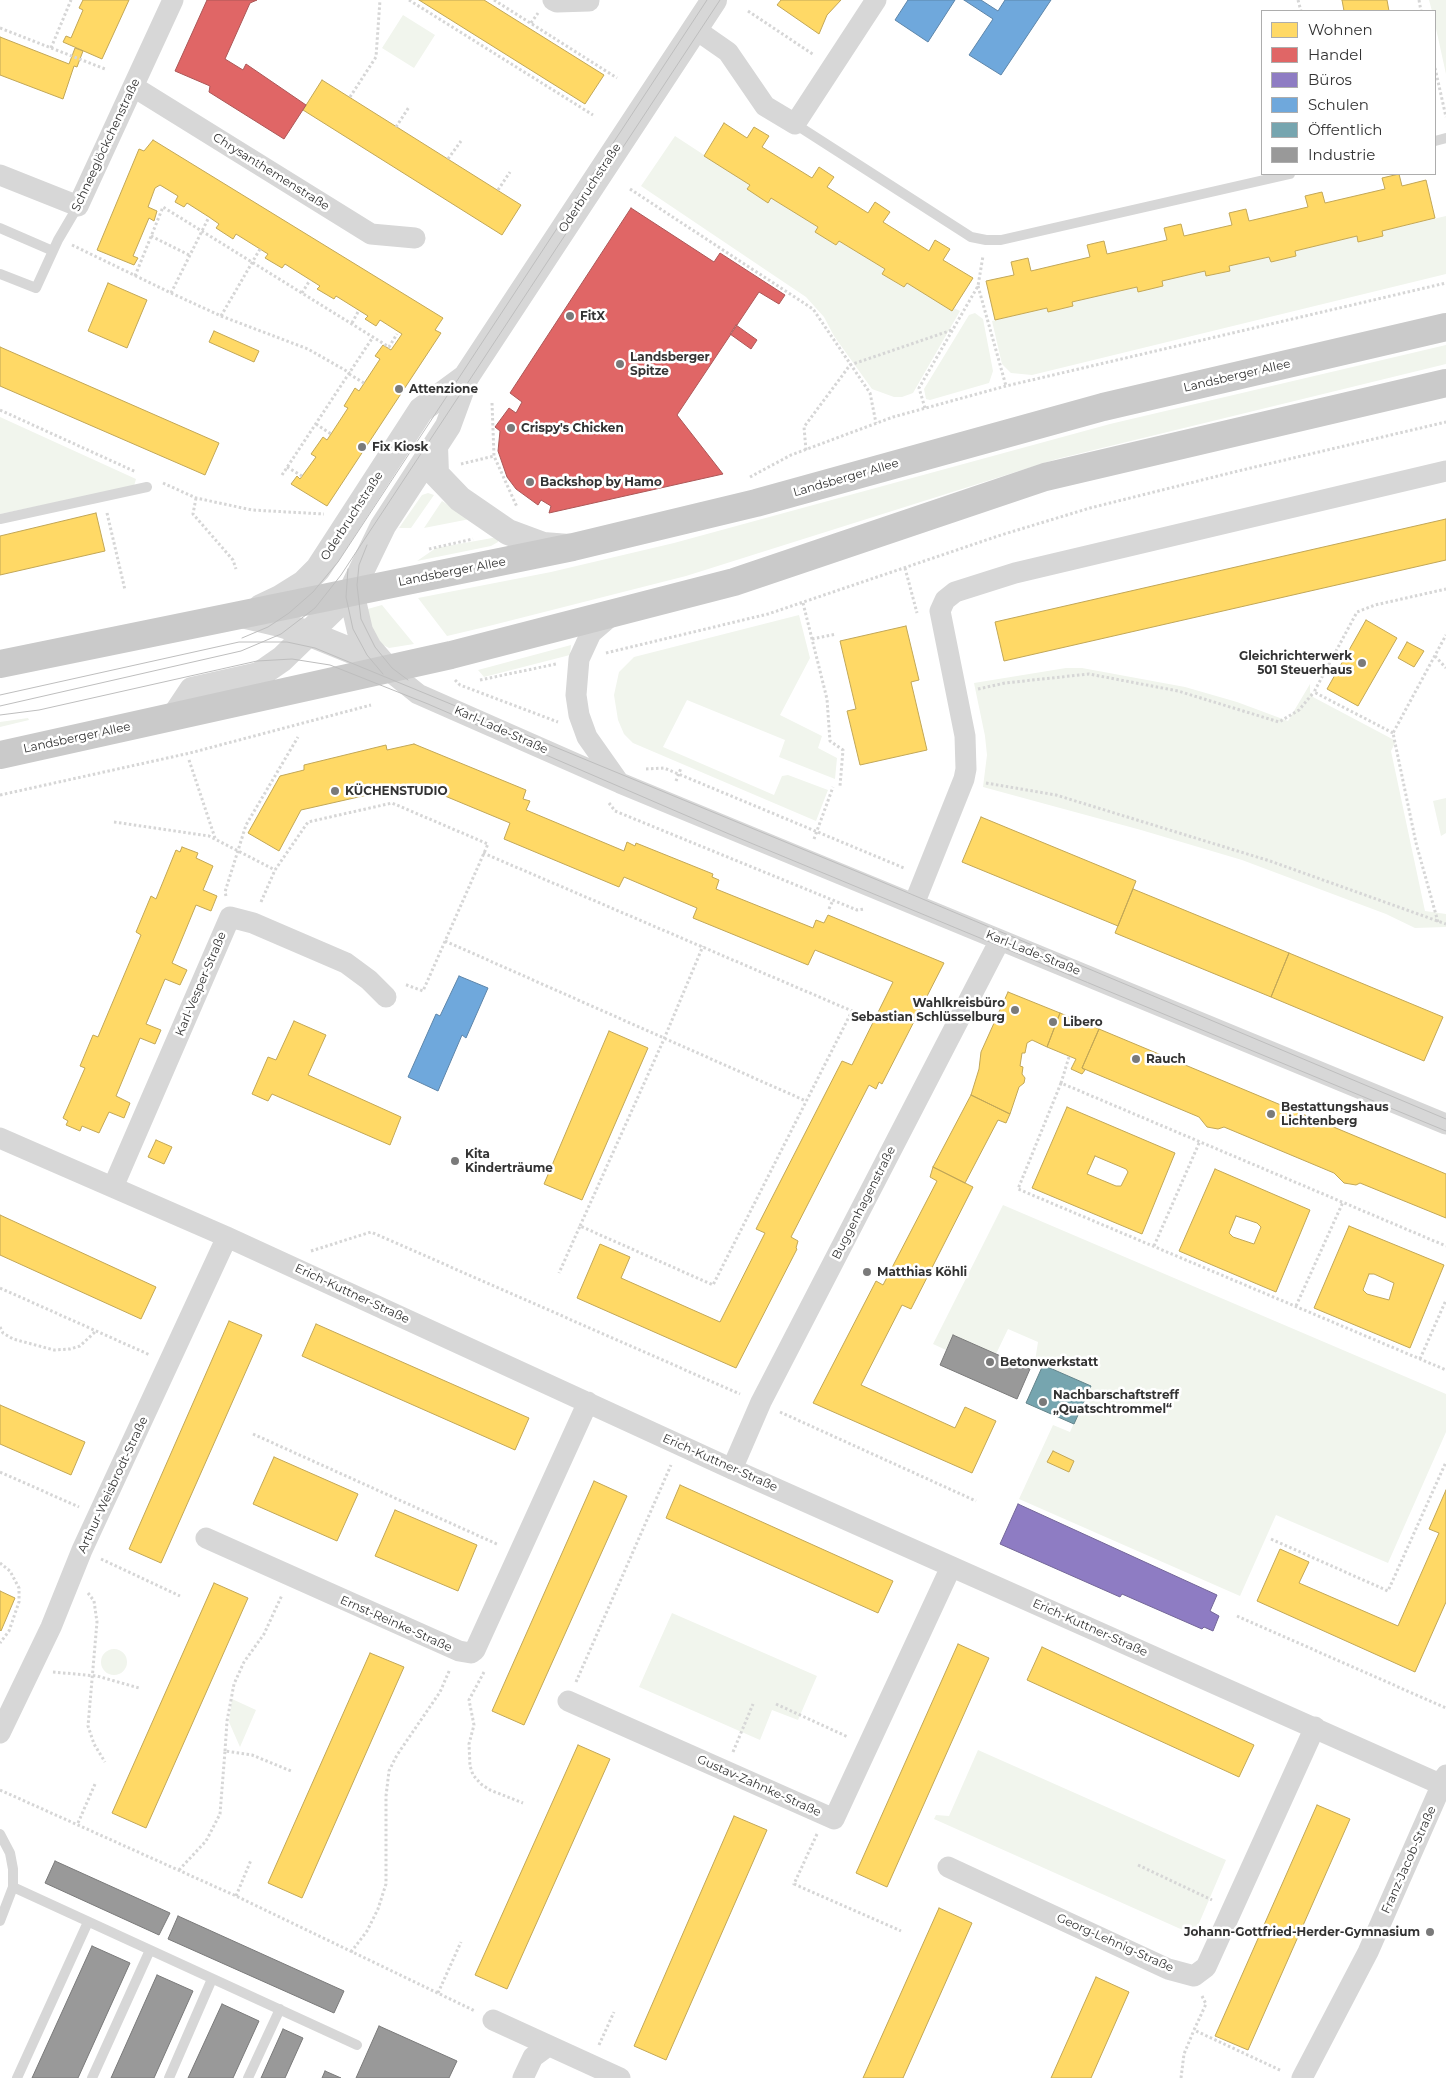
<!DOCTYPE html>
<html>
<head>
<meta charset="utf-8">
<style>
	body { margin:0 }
	#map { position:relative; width:1446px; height:2078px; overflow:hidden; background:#fff; font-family:Montserrat,sans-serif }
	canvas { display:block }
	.legend { position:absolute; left:1261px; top:10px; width:175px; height:165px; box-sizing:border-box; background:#fff; border:1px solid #adadad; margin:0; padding:6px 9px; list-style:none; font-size:15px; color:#333 }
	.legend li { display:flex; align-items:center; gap:10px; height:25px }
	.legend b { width:25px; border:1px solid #adadad }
</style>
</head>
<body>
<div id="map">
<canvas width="1446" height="2078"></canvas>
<ul class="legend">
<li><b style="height:14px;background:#ffd966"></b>Wohnen</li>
<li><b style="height:14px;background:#e06666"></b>Handel</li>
<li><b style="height:14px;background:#8e7cc3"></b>Büros</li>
<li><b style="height:14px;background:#6fa8dc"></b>Schulen</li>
<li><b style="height:14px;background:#76a5af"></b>Öffentlich</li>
<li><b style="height:14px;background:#999"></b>Industrie</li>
</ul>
</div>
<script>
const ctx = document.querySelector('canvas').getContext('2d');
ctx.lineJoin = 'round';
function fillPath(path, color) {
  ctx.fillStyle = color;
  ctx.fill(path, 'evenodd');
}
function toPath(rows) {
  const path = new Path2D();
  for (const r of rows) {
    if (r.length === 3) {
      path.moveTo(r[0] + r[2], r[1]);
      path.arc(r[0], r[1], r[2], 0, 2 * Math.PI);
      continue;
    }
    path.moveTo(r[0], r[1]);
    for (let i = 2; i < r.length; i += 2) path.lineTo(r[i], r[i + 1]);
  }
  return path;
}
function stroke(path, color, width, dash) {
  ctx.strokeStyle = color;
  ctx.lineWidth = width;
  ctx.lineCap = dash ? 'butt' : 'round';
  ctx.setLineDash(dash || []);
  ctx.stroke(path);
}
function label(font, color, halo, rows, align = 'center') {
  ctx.font = font + ' Montserrat,sans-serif';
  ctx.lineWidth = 5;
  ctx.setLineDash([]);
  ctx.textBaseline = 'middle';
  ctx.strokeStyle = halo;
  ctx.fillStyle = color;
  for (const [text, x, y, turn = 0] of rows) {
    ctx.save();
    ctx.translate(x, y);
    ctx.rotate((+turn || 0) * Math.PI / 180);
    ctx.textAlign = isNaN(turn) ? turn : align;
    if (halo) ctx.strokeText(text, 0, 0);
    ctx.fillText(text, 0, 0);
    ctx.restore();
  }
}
fillPath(toPath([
	[1429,0,1446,0,1446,74,1435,24,1435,11,1432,11],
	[403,15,435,35,414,68,382,48],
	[675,136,750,185,747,189,768,203,771,198,818,227,815,232,836,245,839,241,885,269,882,274,903,287,907,283,952,311,954,308,960,311,913,393,902,397,894,397,872,389,834,336,824,317,806,297,641,186],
	[1446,216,1446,274,1032,375,1011,373,1002,364,992,321,1047,308,1049,312,1073,306,1072,302,1137,287,1163,286,1162,281,1205,271,1207,276,1229,271,1229,266,1269,257,1271,262,1296,256,1295,251,1357,236,1358,242,1383,236,1382,231],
	[975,313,983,319,993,371,989,383,930,400,926,399,924,389,969,315],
	[1446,345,1446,364,1057,459,686,576,485,627,447,636,418,598,551,572,674,543,1110,424],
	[0,417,136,479,134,486,0,514],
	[428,493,434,495,411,528,399,528,422,495],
	[442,501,470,519,424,528],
	[498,537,498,542,491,546,417,561,436,548],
	[382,605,414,644,389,648,377,642,364,610],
	[799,615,810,658,780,715,822,736,818,748,837,758,835,779,779,757,785,740,687,700,663,747,774,795,782,776,788,775,828,790,816,821,633,743,624,734,618,720,614,695,619,672,634,657],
	[571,645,570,655,484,677,478,670],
	[1066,668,1082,668,1185,687,1237,702,1288,721,1310,684,1310,692,1313,697,1396,741,1391,751,1425,911,1446,914,1446,927,1415,928,1386,914,1242,860,1141,830,983,787,987,755,985,736,974,683],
	[28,718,29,720,0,727,0,722],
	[1446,798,1446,833,1441,836,1433,801],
	[1003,1205,1446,1394,1446,1432,1388,1563,1276,1515,1240,1596,1019,1499,1053,1425,1070,1432,1090,1386,1035,1361,1038,1342,1008,1329,996,1354,953,1335,946,1350,933,1344],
	[672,1613,817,1676,798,1720,772,1710,760,1740,639,1687],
	[114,1662,13],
	[232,1699,256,1710,240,1747,229,1722],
	[978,1750,1226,1860,1194,1935,934,1819,936,1815,949,1816]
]), '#f1f5ed');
const homes = toPath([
	[83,0,129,0,102,59,63,42,66,36,71,38,83,10,79,8,83,0],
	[419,0,484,0,604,75,585,104,419,0],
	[781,0,841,0,827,15,819,34,777,5,781,0],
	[1342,0,1387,0,1389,11,1344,11,1342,0],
	[0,37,69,64,75,48,83,51,77,67,74,66,63,99,0,75,0,37],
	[322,80,521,205,502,235,303,110,322,80],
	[724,123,747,138,754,127,769,136,762,147,812,178,819,167,834,177,827,187,868,213,875,202,890,212,883,222,929,251,935,240,950,249,943,260,973,278,952,311,907,283,904,287,882,274,885,269,839,241,836,245,815,232,818,227,771,198,768,203,747,189,750,185,704,156,724,123],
	[153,140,443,318,435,330,441,333,327,506,291,484,297,476,300,479,316,457,311,454,323,437,327,440,331,434,348,408,344,406,355,388,359,391,380,359,375,356,383,345,391,350,402,334,380,320,376,326,365,319,368,316,336,296,334,299,317,289,320,286,285,264,282,268,265,258,268,254,236,234,233,239,216,228,219,224,209,217,187,203,184,207,175,202,178,196,160,185,155,188,148,207,157,211,154,221,149,218,133,256,138,258,134,265,97,250,139,149,144,151,153,140],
	[1399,174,1402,186,1426,180,1435,218,1382,231,1383,236,1358,242,1357,236,1295,251,1296,256,1271,262,1269,257,1229,266,1230,271,1206,276,1205,271,1162,281,1163,286,1138,292,1137,287,1072,302,1073,306,1048,312,1047,308,995,320,986,281,1014,275,1011,262,1028,258,1031,271,1090,257,1087,245,1104,241,1107,254,1167,240,1164,228,1181,224,1184,236,1232,225,1229,213,1246,209,1249,221,1308,207,1305,196,1322,192,1325,203,1385,189,1382,178,1399,174],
	[108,283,147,300,127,348,88,331,108,283],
	[214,331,259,351,254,362,209,342,214,331],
	[0,347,219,443,205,475,0,386,0,347],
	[96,513,105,551,0,575,0,536,96,513],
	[1446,519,1446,560,1004,661,995,622,1446,519],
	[1366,620,1397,638,1358,706,1327,689,1366,620],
	[906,626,919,680,911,682,927,750,860,765,847,711,856,709,840,641,906,626],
	[1407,642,1424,651,1414,667,1398,658,1407,642],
	[414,744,526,790,523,799,530,801,526,810,624,851,627,842,635,846,636,843,713,874,712,877,719,880,716,889,813,928,816,920,824,923,828,915,944,963,882,1084,879,1082,876,1089,869,1085,791,1237,798,1241,796,1248,797,1249,736,1368,577,1298,600,1244,630,1257,621,1278,720,1322,765,1233,756,1229,842,1061,852,1065,893,982,815,950,808,965,693,918,697,908,624,877,619,887,504,839,510,823,416,784,301,810,279,851,248,833,280,776,304,770,304,765,386,745,387,750,414,744],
	[981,817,1136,881,1118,926,962,862,981,817],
	[182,847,198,853,196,858,213,866,203,890,217,896,211,911,196,905,172,963,187,970,180,985,165,979,146,1024,161,1030,155,1044,140,1038,116,1096,130,1103,124,1118,109,1112,99,1133,82,1126,80,1131,66,1125,68,1121,63,1118,85,1068,80,1066,93,1035,98,1037,141,935,136,932,151,896,156,899,176,850,180,852,182,847],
	[1133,889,1289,953,1271,997,1115,933,1133,889],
	[1289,953,1443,1017,1424,1061,1271,997,1289,953],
	[1008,992,1060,1013,1047,1047,1032,1040,1027,1043,1025,1053,1022,1053,1020,1066,1023,1067,1022,1074,1025,1078,1024,1083,1019,1087,1010,1114,971,1095,979,1069,981,1052,1008,992],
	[1060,1013,1099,1029,1082,1068,1085,1070,1082,1074,1071,1069,1076,1059,1047,1047,1060,1013],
	[294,1021,326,1035,308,1075,401,1117,390,1145,272,1094,268,1101,252,1094,268,1057,276,1060,294,1021],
	[1099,1029,1446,1174,1446,1218,1360,1183,1356,1185,1344,1183,1334,1173,1224,1127,1218,1129,1207,1127,1199,1117,1082,1068,1099,1029],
	[609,1031,648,1048,582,1200,544,1184,609,1031],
	[971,1095,1010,1114,1006,1123,998,1120,965,1183,933,1167,971,1095],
	[1067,1107,1175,1153,1142,1234,1032,1188,1067,1107],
	[1095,1156,1126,1169,1128,1172,1121,1186,1116,1186,1087,1174,1095,1156],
	[156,1140,172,1147,164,1164,148,1157,156,1140],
	[933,1167,973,1187,911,1309,902,1305,861,1385,955,1428,965,1407,996,1421,972,1473,813,1403,876,1281,883,1285,937,1181,930,1177,933,1167],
	[1215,1169,1310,1210,1276,1292,1179,1251,1215,1169],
	[1236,1216,1257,1223,1261,1227,1254,1244,1233,1237,1229,1233,1236,1216],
	[0,1215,156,1287,141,1319,0,1255,0,1215],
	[1349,1226,1444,1265,1410,1348,1314,1308,1349,1226],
	[1369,1274,1374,1274,1394,1283,1389,1300,1367,1294,1363,1290,1369,1274],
	[229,1321,262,1335,161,1563,129,1549,229,1321],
	[316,1324,529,1418,515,1450,302,1356,316,1324],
	[0,1405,85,1442,71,1475,0,1444,0,1405],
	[1053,1451,1074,1461,1069,1472,1047,1462,1053,1451],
	[274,1457,358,1494,337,1541,253,1504,274,1457],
	[594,1481,627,1496,524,1725,492,1711,594,1481],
	[680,1485,893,1581,878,1613,666,1518,680,1485],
	[1446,1490,1446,1602,1415,1672,1257,1601,1280,1549,1309,1562,1299,1583,1398,1626,1439,1533,1429,1529,1446,1490],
	[395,1510,477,1545,458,1591,375,1556,395,1510],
	[214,1583,248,1598,146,1828,112,1813,214,1583],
	[0,1591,15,1598,1,1631,0,1630,0,1591],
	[958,1644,989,1658,887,1887,856,1873,958,1644],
	[1042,1647,1254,1745,1239,1777,1027,1680,1042,1647],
	[370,1653,404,1667,302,1898,268,1883,370,1653],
	[578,1745,610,1759,507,1989,475,1975,578,1745],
	[1317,1805,1350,1819,1248,2050,1215,2036,1317,1805],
	[734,1816,767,1830,666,2060,634,2046,734,1816],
	[939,1908,972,1923,903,2078,863,2078,939,1908],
	[1096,1977,1129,1992,1091,2078,1051,2078,1096,1977]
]);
fillPath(homes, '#ffd966');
stroke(homes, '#c2a757', 1);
const shops = toPath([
	[207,0,257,0,250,3,225,59,243,70,246,64,306,105,284,139,209,92,210,86,175,71,207,0],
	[631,208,714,262,720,253,785,295,779,304,759,292,677,415,723,474,549,513,551,506,541,500,538,505,516,489,507,477,498,451,500,431,495,427,509,408,516,413,522,402,510,393,631,208],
	[736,325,757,340,751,349,730,334,736,325]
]);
fillPath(shops, '#e06666');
stroke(shops, '#ac5757', 1);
const offices = toPath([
	[1018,1504,1217,1595,1210,1611,1219,1616,1213,1631,1204,1627,1202,1629,1122,1594,1120,1597,1000,1544,1018,1504]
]);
fillPath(offices, '#8e7cc3');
stroke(offices, '#736698', 1);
const schools = toPath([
	[908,0,955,0,928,42,895,20,908,0],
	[964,0,981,0,998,11,1005,0,1051,0,1001,75,969,55,993,19,964,0],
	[459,976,488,988,466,1038,462,1035,438,1091,408,1077,436,1014,440,1016,459,976]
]);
fillPath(schools, '#6fa8dc');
stroke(schools, '#5d85a9', 1);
const public = toPath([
	[1043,1365,1091,1386,1074,1424,1026,1403,1043,1365]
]);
fillPath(public, '#76a5af');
stroke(public, '#62838a', 1);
const industry = toPath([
	[953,1335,1030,1369,1017,1399,940,1365,953,1335],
	[55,1861,170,1913,159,1935,45,1883,55,1861],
	[178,1916,344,1991,334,2013,168,1939,178,1916],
	[92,1946,130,1963,78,2078,32,2078,92,1946],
	[157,1975,193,1991,154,2078,111,2078,157,1975],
	[222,2004,259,2021,233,2078,188,2078,222,2004],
	[379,2026,457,2061,449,2078,356,2078,379,2026],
	[283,2029,303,2038,285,2078,261,2078,283,2029],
	[325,2071,341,2078,322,2078,325,2071]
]);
fillPath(industry, '#999');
stroke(industry, '#7a7a7a', 1);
stroke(toPath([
	[409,0,593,115],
	[494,0,617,78],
	[1298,0,1301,11],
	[1419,0,1421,11],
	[748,11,814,55],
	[531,23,538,13],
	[0,28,105,69],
	[51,48,71,0],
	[1435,68,1446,117],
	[350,97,376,57,380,0],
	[396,127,409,107],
	[448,159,461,141],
	[630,189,813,309,870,393,876,423],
	[498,190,510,172],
	[151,236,189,255],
	[72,245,171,293,209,217],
	[135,276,163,207,389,347,397,334],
	[978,286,1006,386],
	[171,293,221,316,308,349,350,373],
	[302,293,310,280],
	[221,316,260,249],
	[352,323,359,310],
	[349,374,364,383],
	[492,403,494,456,517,507],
	[925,408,919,388,978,286,983,256],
	[0,410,136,472],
	[316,424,331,434],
	[806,450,804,427,850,365,952,330],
	[461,464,494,456],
	[287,467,302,476],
	[282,475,373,337],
	[750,477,791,455,893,417,1006,386,1446,283],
	[163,483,196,498,252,510,324,514],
	[196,498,193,514,233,560,236,569],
	[107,513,125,590],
	[429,549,473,539],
	[905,568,917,613],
	[803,603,827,699,830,741,843,750,840,786],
	[812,639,836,634],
	[606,653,768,614,1001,535,1090,508,1238,471,1446,422],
	[1435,656,1446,668],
	[455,680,460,685,558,722],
	[480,680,556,664],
	[978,689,1005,683,1089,674,1178,691,1279,722,1299,710,1314,692],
	[1393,733,1314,692,1357,612,1375,605,1446,589],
	[189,760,215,838],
	[646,769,664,768,904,868],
	[676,781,681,768],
	[986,783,1056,795,1270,861,1446,924],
	[0,795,190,753,371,705],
	[609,803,615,811,857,910,864,909],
	[114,822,209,836,275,870],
	[814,839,833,787],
	[483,853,852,1011,713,1285,580,1226,559,1273],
	[226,896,225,892,246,825,298,737],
	[261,902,275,870,308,822,392,803,488,844,423,991,404,984],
	[829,909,833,900],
	[1438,922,1416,843,1393,733,1446,635],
	[445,941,806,1101],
	[1069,1057,1061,1083,1446,1246],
	[1061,1083,1018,1189,1446,1370],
	[580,1226,664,1039,703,946],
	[1154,1246,1200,1141],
	[311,1251,371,1232,740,1394],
	[0,1288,150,1355],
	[1296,1306,1343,1202],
	[0,1327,3,1333,13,1339,54,1350,70,1349,80,1346,96,1331],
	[1420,1359,1446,1300],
	[780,1412,976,1501],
	[253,1434,499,1545],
	[0,1472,79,1507],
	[1271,1539,1388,1591,1446,1462],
	[101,1559,180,1596],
	[0,1563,10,1571,19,1588,19,1602,9,1631,0,1643],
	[88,1593,94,1601,97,1622,88,1726,94,1744,105,1762],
	[1237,1616,1446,1708],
	[53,1672,97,1676,139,1688],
	[484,1672,469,1700,474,1725,469,1744,470,1766,473,1775,481,1784,490,1790,523,1803],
	[576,1682,671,1465],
	[776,1704,848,1737],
	[225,1751,227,1721,234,1684,244,1662,264,1634,282,1595],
	[733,1752,753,1704],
	[0,1790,236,1896,475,2011],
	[78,1823,95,1784],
	[817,1834,794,1884,901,1931],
	[1138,1865,1212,1900],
	[179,1870,206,1841,220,1814,225,1751,252,1755,291,1771],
	[236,1896,251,1860],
	[351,1952,367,1931,378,1909,386,1884,386,1796,389,1771,397,1755,440,1692,450,1669],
	[438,1993,461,1942],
	[1202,1996,1206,2004,1194,2030,1282,2071],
	[599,2045,614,2012],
	[1181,2078,1184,2054,1194,2030]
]), '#d6d6d6', 3, [2.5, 2.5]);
stroke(toPath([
	[795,124,971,237,986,240,1001,240,1290,174],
	[1435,141,1446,138],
	[0,228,53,251],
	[0,274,36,288,58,240,78,206],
	[0,519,147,487],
	[0,1834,10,1853,13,1869,13,1887,0,1921],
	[13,1887,357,2045],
	[17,2078,88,1922],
	[92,2078,150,1950],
	[169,2078,212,1979],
	[248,2078,280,2009]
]), '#d7d7d7', 10);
stroke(toPath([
	[553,0,557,2,589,1],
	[695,29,728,52,765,106,795,124,876,0],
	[134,87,371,234,415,238],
	[0,175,78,206,173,0],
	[613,614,591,633,579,659,576,695,579,715,587,737,618,781],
	[387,669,418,694,620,783,1446,1124],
	[914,904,964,779,966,769,965,736,940,611,945,600,955,592,1015,573,1446,471],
	[0,1138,227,1237,732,1469,1442,1785],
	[113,1187,230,917,253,923,346,963,369,980,386,997],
	[732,1469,761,1402,1000,940],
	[206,1538,459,1651,471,1653,475,1650,588,1402],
	[568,1701,834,1819,951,1567],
	[0,1733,51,1627,82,1550,227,1237],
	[948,1867,1168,1969,1194,1976,1206,1967,1315,1727],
	[493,2020,620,2078],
	[523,2078,533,2057,548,2046],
	[1302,2078,1368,1952,1446,1775]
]), '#d7d7d7', 21);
stroke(toPath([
	[435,446,436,474,460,499,508,532,543,545,569,547],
	[351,592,360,631,369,648,382,663],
	[261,607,280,598,304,583,318,569,421,410,466,377],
	[242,615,276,623,310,634,357,653,387,669],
	[174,717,192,690,259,675,282,659,351,592,383,526,448,426,466,377,714,0]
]), '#d7d7d7', 26);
stroke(toPath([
	[0,664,573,547,756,503,1103,407,1446,327],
	[0,755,451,655,734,582,1045,477,1446,383]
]), '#cacaca', 28);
stroke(toPath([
	[367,545,359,565,357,585,361,619,375,647,392,668,408,680],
	[348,569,346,597,353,629,367,655,383,674],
	[242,638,268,627,289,613,313,592,338,562,707,0],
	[0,695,239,642,287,642,315,648,875,879,1446,1119],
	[0,706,241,651,281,634,315,608,341,575,720,0],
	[0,715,39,710,257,661,292,659,330,665,428,704,729,834,1446,1131]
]), '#bebebe', 1);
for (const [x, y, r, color] of [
	[570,316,5,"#7a7a7a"],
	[620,364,5,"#7a7a7a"],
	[399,389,5,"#7a7a7a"],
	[511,428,5,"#7a7a7a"],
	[362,447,5,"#7a7a7a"],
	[530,482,5,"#7a7a7a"],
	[1362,663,5,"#7a7a7a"],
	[335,791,5,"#7a7a7a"],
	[1015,1010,5,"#7a7a7a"],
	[1053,1022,5,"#7a7a7a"],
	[1136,1059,5,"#7a7a7a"],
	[1271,1114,5,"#7a7a7a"],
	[455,1161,5,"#7a7a7a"],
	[867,1272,5,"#7a7a7a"],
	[990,1362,5,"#7a7a7a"],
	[1043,1402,5,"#7a7a7a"],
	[1430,1932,5,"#7a7a7a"]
]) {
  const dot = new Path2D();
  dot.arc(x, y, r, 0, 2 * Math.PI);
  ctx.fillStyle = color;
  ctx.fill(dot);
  stroke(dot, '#fff', 2);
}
label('12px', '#333', '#fff', [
	["Schneeglöckchenstraße",106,145,-65],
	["Chrysanthemenstraße",271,172,32],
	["Oderbruchstraße",590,188,-57],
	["Landsberger Allee",1237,376,-13],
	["Landsberger Allee",846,478,-16],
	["Oderbruchstraße",352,516,-57],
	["Landsberger Allee",452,572,-11],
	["Karl-Lade-Straße",501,730,24],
	["Landsberger Allee",77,738,-12],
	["Karl-Lade-Straße",1033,953,22],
	["Karl-Vesper-Straße",201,984,-67],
	["Buggenhagenstraße",864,1203,-63],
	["Erich-Kuttner-Straße",352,1294,25],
	["Erich-Kuttner-Straße",720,1463,24],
	["Arthur-Weisbrodt-Straße",113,1485,-65],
	["Ernst-Reinke-Straße",396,1624,24],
	["Erich-Kuttner-Straße",1090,1628,24],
	["Gustav-Zahnke-Straße",759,1786,24],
	["Franz-Jacob-Straße",1409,1860,-66],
	["Georg-Lehnig-Straße",1115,1943,24]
]);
label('bold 12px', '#333', '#fff', [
	["FitX",580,316],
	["Landsberger",630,357],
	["Spitze",630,371],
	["Attenzione",409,389],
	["Crispy's Chicken",521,428],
	["Fix Kiosk",372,447],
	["Backshop by Hamo",540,482],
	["Gleichrichterwerk",1352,656,"right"],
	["501 Steuerhaus",1352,670,"right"],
	["KÜCHENSTUDIO",345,791],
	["Wahlkreisbüro",1005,1003,"right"],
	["Sebastian Schlüsselburg",1005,1017,"right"],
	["Libero",1063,1022],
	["Rauch",1146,1059],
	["Bestattungshaus",1281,1107],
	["Lichtenberg",1281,1121],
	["Kita",465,1154],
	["Kinderträume",465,1168],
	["Matthias Köhli",877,1272],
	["Betonwerkstatt",1000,1362],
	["Nachbarschaftstreff",1053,1395],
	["„Quatschtrommel“",1053,1409],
	["Johann-Gottfried-Herder-Gymnasium",1420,1932,"right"]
], 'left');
</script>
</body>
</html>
